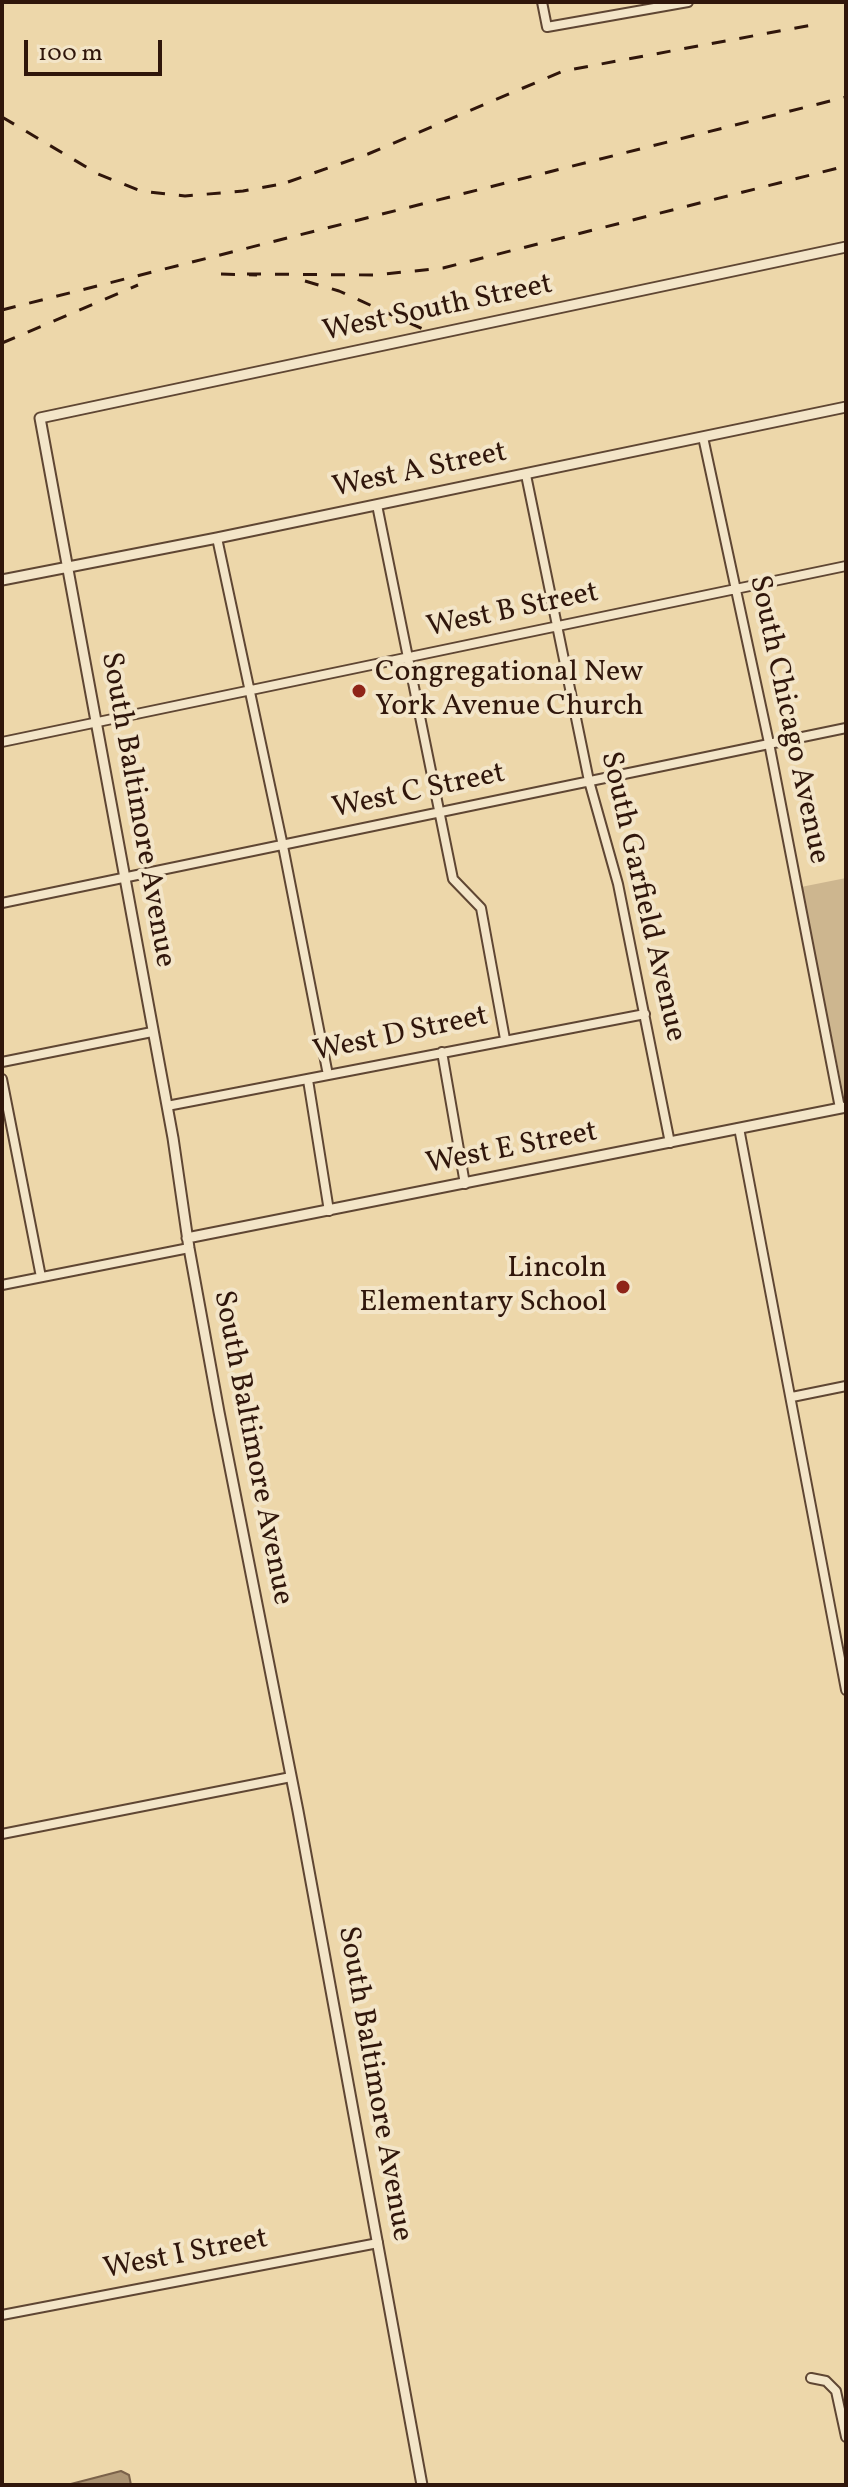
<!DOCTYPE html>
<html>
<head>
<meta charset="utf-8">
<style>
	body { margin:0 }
	#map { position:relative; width:848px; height:2487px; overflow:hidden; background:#edd7aa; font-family:Vollkorn,serif }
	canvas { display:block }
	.frame { position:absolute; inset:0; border:4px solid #30160b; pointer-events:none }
	.scale { position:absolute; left:24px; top:40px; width:138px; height:36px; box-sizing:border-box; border:4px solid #30160b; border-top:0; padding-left:10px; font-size:24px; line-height:28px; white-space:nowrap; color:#30160b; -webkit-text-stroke:6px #f3e5c8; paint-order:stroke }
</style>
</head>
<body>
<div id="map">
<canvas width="848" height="2487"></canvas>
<div class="frame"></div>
<div class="scale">100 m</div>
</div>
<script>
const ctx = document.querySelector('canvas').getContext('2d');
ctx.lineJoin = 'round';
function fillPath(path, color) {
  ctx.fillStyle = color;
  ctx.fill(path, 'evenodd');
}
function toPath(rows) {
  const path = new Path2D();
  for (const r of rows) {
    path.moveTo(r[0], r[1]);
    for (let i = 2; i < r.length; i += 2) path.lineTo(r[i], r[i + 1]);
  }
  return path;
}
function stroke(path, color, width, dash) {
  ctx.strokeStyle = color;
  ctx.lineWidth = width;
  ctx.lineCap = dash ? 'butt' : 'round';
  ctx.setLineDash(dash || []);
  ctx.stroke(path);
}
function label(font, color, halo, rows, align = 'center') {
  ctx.font = font + ' Vollkorn,serif';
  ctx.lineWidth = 8;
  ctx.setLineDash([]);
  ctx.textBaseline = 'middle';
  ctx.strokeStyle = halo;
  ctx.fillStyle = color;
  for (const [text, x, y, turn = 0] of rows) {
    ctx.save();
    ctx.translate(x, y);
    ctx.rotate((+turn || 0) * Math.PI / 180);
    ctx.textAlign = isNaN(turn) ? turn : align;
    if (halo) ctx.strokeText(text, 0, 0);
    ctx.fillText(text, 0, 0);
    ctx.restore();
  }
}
fillPath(toPath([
	[846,878,846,1096,844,1096,801,887]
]), '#cdb68f');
const water = toPath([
	[121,2471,129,2475,131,2485,67,2485,121,2471]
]);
fillPath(water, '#ad9574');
stroke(water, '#7b624a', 2);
const minor = toPath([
	[542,2,547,27,688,2],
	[703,437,769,743,840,1108],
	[526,475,589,781,618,884,670,1143],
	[377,505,453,879,481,908,505,1039],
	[217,538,283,846,328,1075],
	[2,742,846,566],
	[2,903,846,728],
	[442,1052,465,1184],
	[2,1062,152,1032],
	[2,1079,41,1277],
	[308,1080,329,1211],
	[167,1106,645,1014],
	[739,1128,846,1690],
	[2,1285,189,1248],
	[792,1397,846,1386],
	[2,1834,291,1777],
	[2,2315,378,2243],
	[811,2378,826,2381,836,2391,846,2437]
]);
const tertiary = toPath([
	[2,580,217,538,846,407],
	[187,1238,846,1107],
	[422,2485,298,1811,219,1412,189,1248,173,1138,40,418,846,247]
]);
stroke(minor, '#5f4633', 12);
stroke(tertiary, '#5f4633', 13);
stroke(minor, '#f3e5c8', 8);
stroke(tertiary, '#f3e5c8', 9);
stroke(toPath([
	[2,117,98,174,141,191,185,196,243,191,281,184],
	[288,182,368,154,563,71,812,25],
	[221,274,257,275],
	[247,274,375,275,443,268,846,166],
	[305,281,339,291,423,329],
	[2,310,846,97],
	[2,343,138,285]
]), '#30160b', 3, [14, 14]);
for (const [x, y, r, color] of [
	[359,691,8,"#8f2418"],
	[623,1287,8,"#8f2418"]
]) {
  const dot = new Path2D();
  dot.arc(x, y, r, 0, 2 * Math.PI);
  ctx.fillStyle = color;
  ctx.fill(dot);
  stroke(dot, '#f3e5c8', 3);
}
label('30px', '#30160b', '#f3e5c8', [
	["West South Street",438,310,-12],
	["West A Street",420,472,-12],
	["West B Street",513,612,-12],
	["South Chicago Avenue",787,720,78],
	["West C Street",419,793,-12],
	["South Baltimore Avenue",136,810,80],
	["South Garfield Avenue",641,897,77],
	["West D Street",401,1036,-12],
	["West E Street",512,1150,-11],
	["South Baltimore Avenue",251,1448,79],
	["South Baltimore Avenue",373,2084,80],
	["West I Street",186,2256,-11]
]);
label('30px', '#30160b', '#f3e5c8', [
	["Congregational New",375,674],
	["York Avenue Church",375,708],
	["Lincoln",607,1270,"right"],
	["Elementary School",607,1304,"right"]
], 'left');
</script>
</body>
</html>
